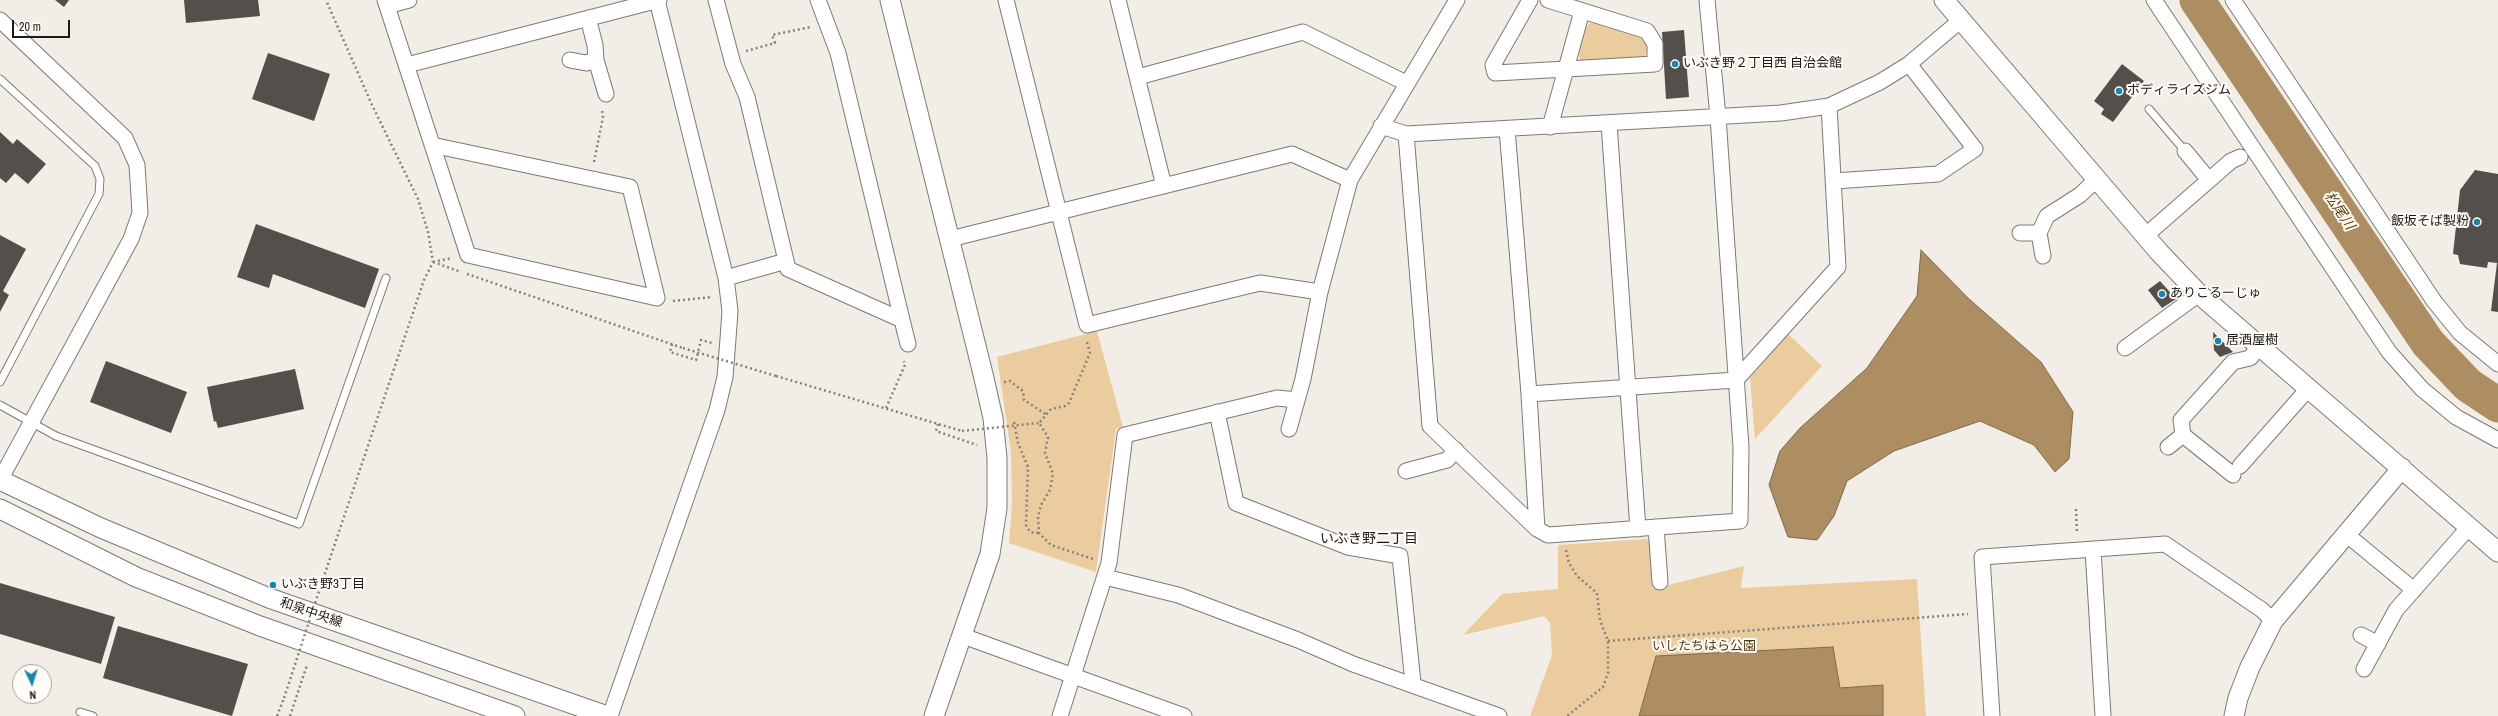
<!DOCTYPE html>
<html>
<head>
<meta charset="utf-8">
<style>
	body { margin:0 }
	#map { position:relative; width:2498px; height:716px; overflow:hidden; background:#f2eee7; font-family:"Archivo Narrow",sans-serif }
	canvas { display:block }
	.north { position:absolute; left:12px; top:664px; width:40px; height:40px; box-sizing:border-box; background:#fffbf6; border:1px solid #a4a19d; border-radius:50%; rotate:176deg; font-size:11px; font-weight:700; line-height:16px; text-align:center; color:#1b1a18 }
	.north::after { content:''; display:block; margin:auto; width:14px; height:18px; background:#1688ad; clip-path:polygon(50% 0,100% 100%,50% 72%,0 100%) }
	.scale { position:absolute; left:12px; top:20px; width:58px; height:18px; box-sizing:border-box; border:2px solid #1b1a18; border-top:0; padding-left:5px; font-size:12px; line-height:14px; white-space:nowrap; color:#1b1a18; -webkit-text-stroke:3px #fffbf6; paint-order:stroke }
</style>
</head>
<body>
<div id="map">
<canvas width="2498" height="716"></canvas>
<div class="north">N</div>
<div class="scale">20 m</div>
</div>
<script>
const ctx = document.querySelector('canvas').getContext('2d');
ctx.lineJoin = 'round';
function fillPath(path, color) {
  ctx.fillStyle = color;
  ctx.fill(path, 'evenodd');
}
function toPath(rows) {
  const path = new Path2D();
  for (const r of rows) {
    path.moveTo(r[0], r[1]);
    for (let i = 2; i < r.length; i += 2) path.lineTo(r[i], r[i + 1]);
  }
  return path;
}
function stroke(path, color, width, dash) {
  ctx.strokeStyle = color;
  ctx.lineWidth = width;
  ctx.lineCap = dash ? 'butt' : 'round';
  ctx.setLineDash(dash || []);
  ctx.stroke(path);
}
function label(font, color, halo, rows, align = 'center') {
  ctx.font = font + ' "Archivo Narrow","Noto Sans JP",sans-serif';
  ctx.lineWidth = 4;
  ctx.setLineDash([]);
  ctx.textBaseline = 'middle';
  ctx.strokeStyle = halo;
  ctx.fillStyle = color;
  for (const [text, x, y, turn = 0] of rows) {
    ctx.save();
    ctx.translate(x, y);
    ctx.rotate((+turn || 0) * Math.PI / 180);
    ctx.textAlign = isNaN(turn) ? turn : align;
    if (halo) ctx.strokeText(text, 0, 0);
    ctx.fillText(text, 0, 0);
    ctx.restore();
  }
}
fillPath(toPath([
	[1593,20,1641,36,1648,44,1647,53,1642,59,1581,63,1578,54,1585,28],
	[1097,331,1123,427,1116,429,1096,572,1009,543,1012,504,1011,452,997,357],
	[1788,334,1822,366,1755,439,1750,378],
	[1647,539,1650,543,1653,589,1744,566,1741,588,1917,579,1926,716,1530,716,1552,655,1550,623,1544,616,1463,635,1502,594,1558,589,1558,545]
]), '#ebcc9f');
const water = toPath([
	[1921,250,1968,298,2041,362,2073,412,2069,459,2055,472,2034,445,1980,421,1894,451,1847,481,1834,516,1817,540,1788,537,1769,485,1780,451,1800,428,1867,368,1917,296,1921,250],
	[1833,647,1840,688,1883,685,1883,716,1639,716,1656,656,1833,647]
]);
fillPath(water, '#ac8e62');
stroke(water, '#806b4c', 1);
stroke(toPath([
	[2197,0,2428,343,2468,385,2498,405]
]), '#ac8e62', 35);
fillPath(toPath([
	[55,0,69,0,64,7],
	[184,0,258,0,260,16,186,23],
	[1684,30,1689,97,1666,99,1662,32],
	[268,53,330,74,314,121,252,99],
	[2122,64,2144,81,2113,122,2101,114,2104,109,2094,101],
	[0,132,13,144,17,139,46,164,28,184,15,173,6,183,0,178],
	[2475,170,2498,174,2498,312,2491,311,2497,263,2488,262,2487,268,2460,264,2458,255,2453,254,2460,190],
	[256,224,379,269,365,308,273,274,269,288,237,277],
	[0,235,26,249,3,291,9,295,0,312],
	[2160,281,2176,299,2162,308,2148,290],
	[2213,332,2233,352,2220,357,2214,350],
	[106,361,187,392,171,433,90,402],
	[295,369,304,409,218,428,216,421,214,422,207,387],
	[0,583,115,617,101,664,0,634],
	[118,626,248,664,232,716,103,678]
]), '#534f4a');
const service = toPath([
	[0,79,95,166,100,179,99,194,0,382],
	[2149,109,2185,151],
	[0,405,56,436,299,524,386,278],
	[80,712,93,716]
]);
const minor = toPath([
	[385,0,468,255,657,298,630,187,432,145],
	[716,0,733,64,747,97,788,269,902,320,838,53,818,0],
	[1006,0,1087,325,1260,283,1320,292],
	[1118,0,1164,186],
	[1530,0,1493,65,1495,73,1655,64,1655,44,1647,31,1548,0],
	[2154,0,2389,352,2422,389,2456,417,2498,440],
	[2233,0,2434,301,2460,333,2498,364],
	[387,6,409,0],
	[588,18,595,45,596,60,606,94],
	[0,20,125,138,137,165,140,213,131,239,0,480],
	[570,60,586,63,596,60],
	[407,65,659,0],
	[1138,77,1303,32,1406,83],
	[1609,124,1638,529],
	[1381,126,1406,134,1781,113,1829,106,1880,82,1909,64,1961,20],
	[1550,127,1582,11],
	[1507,129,1529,394,1537,529],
	[1406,134,1430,426,1537,529,1548,535,1740,521,1741,447,1718,117,1707,0],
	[2185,151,2209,180],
	[1834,181,1938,174,1975,149,1909,64],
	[2020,233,2039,233],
	[2145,236,2231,161,2240,157],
	[950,239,1292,154,1350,180],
	[2043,256,2039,233,2047,216,2080,195,2096,180],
	[726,278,786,261],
	[902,320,908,344],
	[2125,348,2199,294],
	[1529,394,1736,380,1838,267,1829,106],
	[1217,412,1236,503,1348,547,1400,556,1413,683],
	[1289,429,1303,379,1320,292,1350,180,1457,0],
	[2168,447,2183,435],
	[2240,466,2308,389],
	[1406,471,1447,460,1456,450],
	[2233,475,2183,435,2181,420,2233,362,2250,358,2259,347],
	[1656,527,1660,582],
	[2346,534,2414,590],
	[2093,549,2103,716],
	[1105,577,1178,595,1298,640,1353,664,1499,716],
	[2361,635,2378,644],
	[963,636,1184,716],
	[2364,669,2396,610,2469,527],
	[610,716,717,410,725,377,728,339,730,311,726,278,657,0],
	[1060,716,1109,563,1125,435,1277,398,1297,400],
	[1992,716,1982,557,2165,544,2262,610,2273,621]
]);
const tertiary = toPath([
	[890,0,983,374,993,418,997,458,997,508,990,554,934,716],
	[1944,0,2159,252,2199,294,2498,552],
	[0,480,101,528,269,598,607,716],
	[0,509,136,577,260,626,515,716],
	[2234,716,2238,698,2250,667,2273,621,2402,468]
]);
stroke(service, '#7d7973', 9);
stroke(minor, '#7d7973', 17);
stroke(tertiary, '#7d7973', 21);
stroke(toPath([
	[746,51,775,43,772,35,811,27],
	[594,162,603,117,602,110],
	[433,262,461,272],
	[433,262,452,258],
	[467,274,683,348],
	[673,301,712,297],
	[1087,342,1090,353,1069,403,1065,406,1051,409,1039,423,1048,437,1045,453,1053,474,1050,490,1041,505,1038,517,1039,533,1051,545,1093,559],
	[672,344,670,352,696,360,701,340,712,343],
	[776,376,962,431],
	[1004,382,1010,381,1023,391,1024,400,1047,415],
	[886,408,905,365,904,361],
	[1014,422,1018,443,1028,467,1026,525,1030,532,1039,533],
	[938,424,936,431,977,445],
	[2076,509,2077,533],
	[1566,550,1569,563,1577,576,1597,593,1600,620,1608,641,1608,673,1603,687,1567,716],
	[323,579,424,280,433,262,428,232,418,199,372,105,326,0],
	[1608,641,1968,614],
	[277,716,284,698],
	[290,716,307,665]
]), '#84827d', 2.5, [2, 3]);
stroke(service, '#fff', 7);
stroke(minor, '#fff', 15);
stroke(tertiary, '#fff', 19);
stroke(toPath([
	[683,348,776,376],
	[962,431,1039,423],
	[284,698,323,579]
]), '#84827d', 2.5, [2, 3]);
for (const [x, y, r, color] of [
	[1675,64,4,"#1688ad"],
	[2119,91,4,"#1688ad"],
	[2477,222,4,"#1688ad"],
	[2162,294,4,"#1688ad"],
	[2218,341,4,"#1688ad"],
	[273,585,4,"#1688ad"]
]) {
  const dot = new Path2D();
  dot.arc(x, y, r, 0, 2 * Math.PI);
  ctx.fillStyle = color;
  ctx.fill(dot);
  stroke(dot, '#fffbf6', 1.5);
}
label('13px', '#1b1a18', '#fffbf6', [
	["いぶき野２丁目西 自治会館",1683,64],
	["ボディライズジム",2127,91],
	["飯坂そば製粉",2469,222,"right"],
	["ありこるーじゅ",2170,294],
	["居酒屋樹",2226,341],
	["いぶき野3丁目",281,585]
], 'left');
label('13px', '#1b1a18', '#fffbf6', [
	["和泉中央線",311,613,19]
]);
label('13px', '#513b16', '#fffbf6', [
	["いしたちはら公園",1704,647]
]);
label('italic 14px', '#5a3b00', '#fffbf6', [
	["松尾川",2339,211,56]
]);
label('14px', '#1b1a18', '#fffbf6', [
	["いぶき野二丁目",1369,539]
]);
</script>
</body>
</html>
